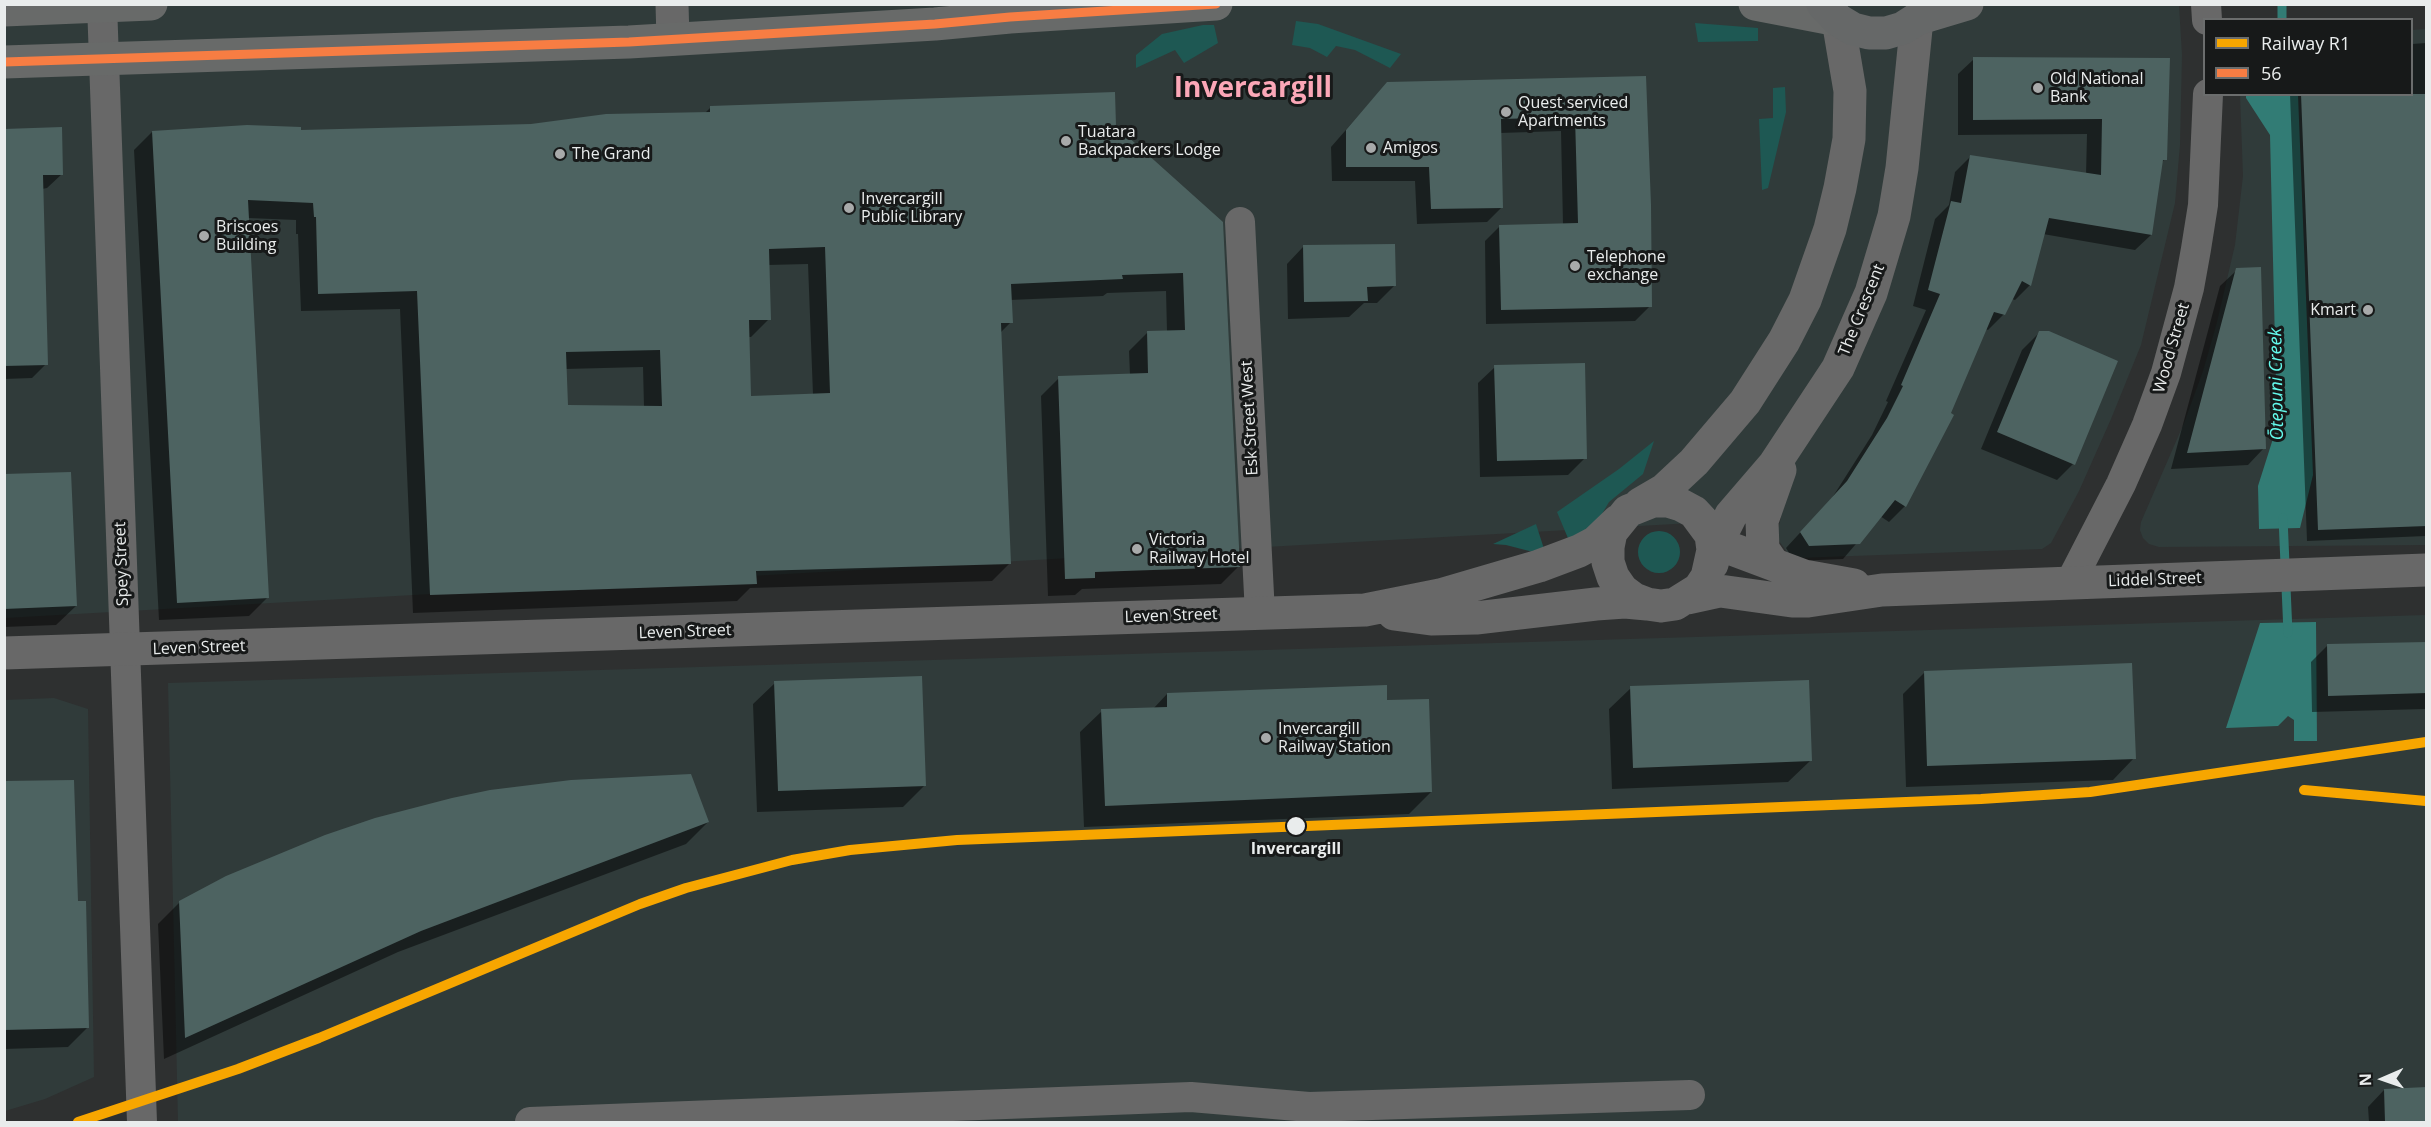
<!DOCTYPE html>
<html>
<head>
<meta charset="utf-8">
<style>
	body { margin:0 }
	#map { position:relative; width:2431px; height:1127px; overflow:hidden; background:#2e3030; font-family:"Open Sans",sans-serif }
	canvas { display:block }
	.frame { position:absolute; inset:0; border:6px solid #e9ecec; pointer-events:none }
	.legend { position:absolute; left:2203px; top:18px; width:210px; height:78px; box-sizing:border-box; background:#171919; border:2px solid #6b6d6d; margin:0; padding:8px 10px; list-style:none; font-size:18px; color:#e9ecec }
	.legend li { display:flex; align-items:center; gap:12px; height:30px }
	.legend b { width:30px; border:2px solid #6b6d6d }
	.north { position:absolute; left:2353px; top:1049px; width:60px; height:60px; -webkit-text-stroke:4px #171919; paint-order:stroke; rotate:268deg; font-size:16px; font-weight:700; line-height:24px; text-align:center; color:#e9ecec }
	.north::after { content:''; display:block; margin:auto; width:21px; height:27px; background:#e9ecec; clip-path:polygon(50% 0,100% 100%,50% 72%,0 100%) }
</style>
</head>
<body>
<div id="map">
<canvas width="2431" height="1127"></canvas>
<div class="frame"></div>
<ul class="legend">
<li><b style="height:8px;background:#f7a600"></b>Railway R1</li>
<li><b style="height:8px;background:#f77d43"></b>56</li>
</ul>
<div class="north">N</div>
</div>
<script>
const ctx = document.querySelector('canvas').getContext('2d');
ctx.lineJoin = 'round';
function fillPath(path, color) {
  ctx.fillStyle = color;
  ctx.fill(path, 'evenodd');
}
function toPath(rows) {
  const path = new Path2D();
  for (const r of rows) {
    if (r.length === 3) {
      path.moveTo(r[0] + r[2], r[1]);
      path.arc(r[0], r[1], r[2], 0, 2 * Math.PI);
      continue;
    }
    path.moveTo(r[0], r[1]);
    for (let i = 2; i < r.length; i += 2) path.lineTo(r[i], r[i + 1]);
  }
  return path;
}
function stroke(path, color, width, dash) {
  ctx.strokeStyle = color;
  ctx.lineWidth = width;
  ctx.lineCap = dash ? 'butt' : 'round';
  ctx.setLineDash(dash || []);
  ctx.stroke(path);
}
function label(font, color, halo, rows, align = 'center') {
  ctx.font = font + ' "Open Sans",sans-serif';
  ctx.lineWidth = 6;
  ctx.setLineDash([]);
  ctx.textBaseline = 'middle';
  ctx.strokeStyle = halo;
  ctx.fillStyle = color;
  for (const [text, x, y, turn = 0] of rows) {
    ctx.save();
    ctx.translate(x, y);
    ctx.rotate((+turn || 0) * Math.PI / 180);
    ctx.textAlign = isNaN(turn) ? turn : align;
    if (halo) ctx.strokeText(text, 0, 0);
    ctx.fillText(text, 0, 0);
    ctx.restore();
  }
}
fillPath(toPath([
	[5,5,2179,5,2182,55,2180,145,2175,203,2141,345,2111,419,2079,491,2051,543,2042,549,1799,558,1790,556,1779,541,1778,528,1781,518,5,618],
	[2426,29,2426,545,2159,547,2149,544,2143,538,2140,530,2141,522,2184,423,2203,371,2217,322,2235,245,2243,176,2240,95,2412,94,2412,30],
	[2426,615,2426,1122,178,1122,168,683],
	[54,698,88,709,94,1077,45,1099,5,1111,5,700]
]), '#303b3a');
fillPath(toPath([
	[1296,21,1318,24,1401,54,1390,68,1355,50,1336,46,1327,57,1310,48,1292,45],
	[1695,23,1758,28,1758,41,1698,42],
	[1203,25,1214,25,1218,43,1184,63,1175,50,1136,68,1136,55,1162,34],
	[1785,87,1786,112,1768,188,1762,190,1759,119,1773,118,1773,88],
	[1654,441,1643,474,1609,502,1593,529,1570,543,1557,512,1619,469],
	[1536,524,1545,552,1533,552,1506,545,1493,544],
	[1659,552,21]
]), '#1e5853');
fillPath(toPath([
	[2246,95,2298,95,2313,475,2300,528,2259,529,2258,486,2277,426,2270,135,2246,98],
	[2316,622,2317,741,2294,741,2294,720,2288,716,2278,726,2226,728,2260,623]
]), '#327c75');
fillPath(toPath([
	[2426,43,2426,536,2307,541,2290,94,2412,94,2412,44],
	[1974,59,2168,60,2165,159,2161,163,2151,235,2135,250,2043,234,2030,285,2015,300,2012,299,2004,314,1988,330,1985,329,1905,506,1889,522,1880,516,1843,559,1794,561,1786,548,1832,498,1872,435,1888,402,1886,401,1926,310,1913,306,1935,219,1949,205,1955,172,1970,157,2086,175,2087,134,1958,135,1958,74],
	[1644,77,1650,306,1635,321,1486,324,1485,241,1500,226,1563,225,1561,131,1500,133,1502,207,1487,222,1417,224,1415,181,1332,181,1331,147,1373,99],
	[711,107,1115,127,1221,223,1239,566,1221,584,1082,589,1075,595,1048,596,1041,396,1059,378,1130,375,1129,351,1147,333,1167,332,1166,291,1107,293,1103,296,1010,300,1011,322,1000,333,1010,563,992,581,750,588,737,601,413,613,400,309,301,311,298,234,296,234,296,220,248,218,267,598,249,616,159,620,134,150,152,132,300,131,531,125,705,113],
	[808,264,813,395,750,397,748,337,751,337,769,319,768,265],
	[643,367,644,407,566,407,565,369],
	[4,131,62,174,47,188,42,189,46,364,32,378,4,379],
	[1303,247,1394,286,1377,303,1364,303,1349,317,1288,319,1287,264],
	[2237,270,2264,448,2248,465,2171,469,2220,286],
	[2039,333,2073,464,2057,480,1981,449,2022,350],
	[1495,367,1585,458,1568,475,1480,477,1478,383],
	[4,476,76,606,56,625,4,627],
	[2426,643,2426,707,2425,709,2312,712,2311,662,2327,646],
	[1925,672,2134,758,2113,780,1906,787,1903,694],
	[775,683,924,786,903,807,757,812,753,704],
	[1631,688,1810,761,1788,782,1612,789,1609,709],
	[1167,694,1386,702,1431,792,1409,814,1084,827,1080,732,1102,711,1153,709],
	[4,783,76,902,88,1027,68,1047,4,1049],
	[708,822,686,844,398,952,164,1059,158,924,180,902],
	[2426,1089,2426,1122,2369,1122,2368,1107,2384,1090]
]), '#0007');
stroke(toPath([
	[2282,4,2282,20],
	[2283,518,2288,633]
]), '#327c75', 9);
fillPath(toPath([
	[1973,57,2170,58,2167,160,2163,160,2152,235,2049,218,2031,286,2022,281,2005,315,1994,312,1951,413,1954,415,1906,507,1895,500,1860,544,1809,546,1800,532,1847,481,1887,418,1903,386,1901,385,1940,294,1928,290,1951,201,1961,203,1970,155,2101,175,2102,119,1973,120],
	[1646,76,1651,205,1652,307,1501,310,1499,225,1578,223,1575,117,1501,119,1503,208,1431,209,1429,167,1346,167,1346,130,1387,82],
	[1115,92,1116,126,1223,222,1240,567,1095,572,1095,578,1065,579,1058,376,1148,373,1147,331,1185,330,1183,273,1122,275,1123,279,1011,284,1013,323,1001,323,1011,564,756,571,757,584,430,595,417,291,318,294,316,217,314,217,313,203,248,200,269,598,177,603,152,131,247,125,301,127,301,130,531,124,606,114,710,112,710,106],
	[825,247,830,393,751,396,749,320,771,320,769,249],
	[660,350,662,406,568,405,566,352],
	[2301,94,2427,94,2427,526,2318,530],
	[62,127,63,175,43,175,48,365,4,366,4,129],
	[1395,244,1396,286,1367,287,1368,301,1304,302,1303,245],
	[2261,267,2266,449,2187,453,2236,268],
	[2039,331,2049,331,2118,361,2075,465,1997,432],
	[1585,363,1587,459,1497,461,1494,365],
	[71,472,77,606,4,609,4,474],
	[2427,642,2427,693,2328,696,2327,644],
	[2132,663,2136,759,1927,766,1924,671],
	[922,676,926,786,778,791,774,681],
	[1809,680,1812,761,1633,768,1630,686],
	[1387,685,1387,700,1429,699,1432,792,1105,806,1101,709,1167,707,1167,693],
	[691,774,709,822,421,931,185,1038,179,901,226,876,325,835,375,818,452,798,490,790,571,780],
	[74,780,78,901,86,901,89,1028,4,1030,4,781],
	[2427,1087,2427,1122,2385,1122,2384,1089]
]), '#4d6361');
stroke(toPath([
	[102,4,142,1122],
	[2206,4,2207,20],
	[1240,222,1260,614],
	[2070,583,2121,484,2147,425,2166,373,2189,288,2196,249,2203,205,2208,94],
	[530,1122,1191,1097,1309,1107,1690,1095]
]), '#686868', 30);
stroke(toPath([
	[672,4,673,39],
	[1640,504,1664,490,1694,462,1745,402,1784,341,1805,300,1830,229,1840,188,1849,139,1850,91,1838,20],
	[1694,512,1711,535,1713,550,1707,577,1699,589,1675,604,1661,606,1647,604,1634,599,1622,590,1613,577,1608,562,1608,547,1611,532,1628,511,1653,501,1668,501,1681,505,1694,512,1719,539,1732,549,1804,576,1854,585],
	[1712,564,1719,539,1731,515,1774,465,1838,368,1871,293,1894,216,1902,168,1917,19],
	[1774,565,1763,549,1762,521,1780,470],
	[1688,598,1720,591,1792,601,1808,601,1882,590,2426,570],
	[1394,614,1431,619,1476,618,1596,604,1625,602,1647,604],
	[4,653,1365,610,1440,595,1539,566,1579,551,1596,542,1618,521]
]), '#686868', 33);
stroke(toPath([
	[1755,4,1838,20],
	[4,10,151,4],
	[4,62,629,42,935,24,1010,17,1216,4]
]), '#686a69', 33);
stroke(toPath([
	[1823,4,1838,20,1853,29,1869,33,1886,33,1903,28,1917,19,1931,4],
	[1917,19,1967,4]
]), '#666868', 33);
stroke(toPath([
	[4,62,629,42,935,24,1010,17,1216,4]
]), '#f77d43', 9);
stroke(toPath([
	[2304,790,2426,801],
	[78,1122,238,1069,319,1038,640,904,686,888,792,860,850,850,957,840,1981,799,2090,792,2426,742]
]), '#f7a600', 10);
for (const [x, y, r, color] of [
	[2038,88,6,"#a8aaaa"],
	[1506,112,6,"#a8aaaa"],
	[1066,141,6,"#a8aaaa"],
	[1371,148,6,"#a8aaaa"],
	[560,154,6,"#a8aaaa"],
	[849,208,6,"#a8aaaa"],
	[204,236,6,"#a8aaaa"],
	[1575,266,6,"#a8aaaa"],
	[2368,310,6,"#a8aaaa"],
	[1137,549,6,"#a8aaaa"],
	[1266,738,6,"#a8aaaa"],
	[1296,826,10,"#e9ecec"]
]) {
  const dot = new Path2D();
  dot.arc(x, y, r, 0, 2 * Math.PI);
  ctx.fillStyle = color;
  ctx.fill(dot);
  stroke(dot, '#171919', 2);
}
label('16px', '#e9ecec', '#171919', [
	["Old National",2050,79],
	["Bank",2050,97],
	["Quest serviced",1518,103],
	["Apartments",1518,121],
	["Tuatara",1078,132],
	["Backpackers Lodge",1078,150],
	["Amigos",1383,148],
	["The Grand",572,154],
	["Invercargill",861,199],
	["Public Library",861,217],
	["Briscoes",216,227],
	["Building",216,245],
	["Telephone",1587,257],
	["exchange",1587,275],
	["Kmart",2356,310,"right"],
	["Victoria",1149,540],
	["Railway Hotel",1149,558],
	["Invercargill",1278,729],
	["Railway Station",1278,747]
], 'left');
label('16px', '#e9ecec', '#171919', [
	["The Crescent",1862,310,-68],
	["Wood Street",2172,348,-74],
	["Esk Street West",1250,418,-93],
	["Spey Street",122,564,-92],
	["Liddel Street",2155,580,-2],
	["Leven Street",1171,616,-2],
	["Leven Street",685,632,-2],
	["Leven Street",199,648,-2]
]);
label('bold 16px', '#e9ecec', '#171919', [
	["Invercargill",1296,849]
]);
label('italic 18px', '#64faec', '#171919', [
	["Ōtepuni Creek",2277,384,-91]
]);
label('bold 28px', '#fba7b7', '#171919', [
	["Invercargill",1253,89]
]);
</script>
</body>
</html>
